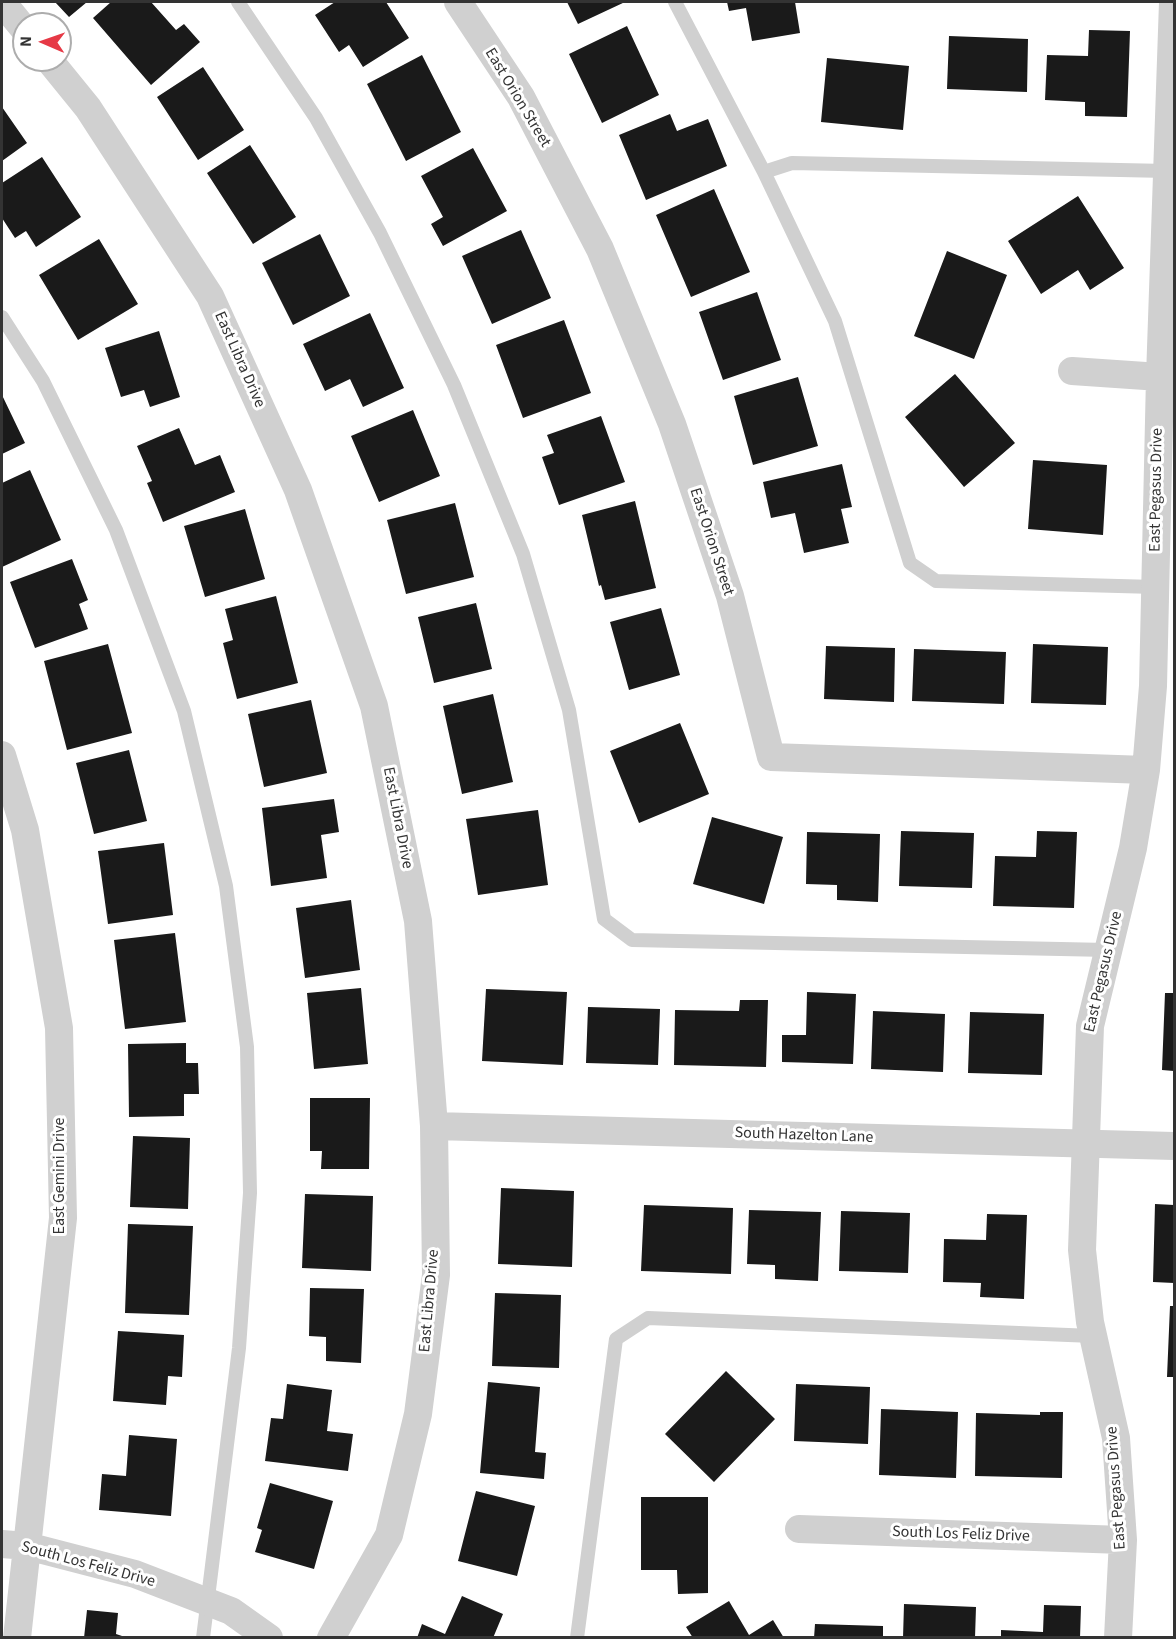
<!DOCTYPE html>
<html>
<head>
<meta charset="utf-8">
<style>
	body { margin:0 }
	#map { position:relative; width:1176px; height:1639px; overflow:hidden; background:#fff; font-family:"Source Sans 3",sans-serif }
	canvas { display:block }
	.frame { position:absolute; inset:0; border:3px solid #333; pointer-events:none }
	.north { position:absolute; left:12px; top:12px; width:60px; height:60px; box-sizing:border-box; background:#fff; border:2px solid #adadad; border-radius:50%; rotate:272deg; font-size:16px; font-weight:700; line-height:24px; text-align:center; color:#333 }
	.north::after { content:''; display:block; margin:auto; width:21px; height:27px; background:#e63946; clip-path:polygon(50% 0,100% 100%,50% 72%,0 100%) }
</style>
</head>
<body>
<div id="map">
<canvas width="1176" height="1639"></canvas>
<div class="frame"></div>
<div class="north">N</div>
</div>
<script>
const ctx = document.querySelector('canvas').getContext('2d');
ctx.lineJoin = 'round';
function fillPath(path, color) {
  ctx.fillStyle = color;
  ctx.fill(path, 'evenodd');
}
function toPath(rows) {
  const path = new Path2D();
  for (const r of rows) {
    path.moveTo(r[0], r[1]);
    for (let i = 2; i < r.length; i += 2) path.lineTo(r[i], r[i + 1]);
  }
  return path;
}
function stroke(path, color, width, dash) {
  ctx.strokeStyle = color;
  ctx.lineWidth = width;
  ctx.lineCap = dash ? 'butt' : 'round';
  ctx.setLineDash(dash || []);
  ctx.stroke(path);
}
function label(font, color, halo, rows, align = 'center') {
  ctx.font = font + ' "Source Sans 3",sans-serif';
  ctx.lineWidth = 6;
  ctx.setLineDash([]);
  ctx.textBaseline = 'middle';
  ctx.strokeStyle = halo;
  ctx.fillStyle = color;
  for (const [text, x, y, turn = 0] of rows) {
    ctx.save();
    ctx.translate(x, y);
    ctx.rotate((+turn || 0) * Math.PI / 180);
    ctx.textAlign = isNaN(turn) ? turn : align;
    if (halo) ctx.strokeText(text, 0, 0);
    ctx.fillText(text, 0, 0);
    ctx.restore();
  }
}
fillPath(toPath([
	[55,2,87,2,69,17],
	[111,2,151,2,176,30,184,24,200,42,151,85,93,18],
	[335,2,386,2,409,38,363,67,349,45,339,52,315,15],
	[567,2,625,2,578,24],
	[727,2,795,2,800,33,752,41,746,8,729,11],
	[627,26,659,95,602,123,569,54],
	[1089,30,1130,31,1127,117,1085,116,1085,102,1045,100,1047,55,1088,56],
	[949,36,1028,39,1027,92,947,89],
	[422,55,461,132,406,161,367,84],
	[827,58,909,66,903,130,821,122],
	[203,67,244,130,198,160,157,97],
	[2,107,27,143,2,161],
	[670,114,677,131,708,119,727,166,646,200,619,135],
	[250,145,296,217,253,244,207,173],
	[473,148,507,211,443,246,431,224,443,217,421,176],
	[42,157,81,217,36,247,26,231,15,238,2,218,2,183],
	[714,189,750,272,691,297,656,215],
	[1078,196,1124,268,1090,290,1078,270,1041,294,1008,241],
	[521,230,551,298,492,324,462,256],
	[320,234,350,296,293,325,262,263],
	[99,239,138,304,78,340,39,275],
	[947,251,1007,275,974,359,914,336],
	[757,292,781,360,723,380,699,312],
	[370,313,404,388,363,407,350,379,325,391,303,344],
	[564,320,591,393,523,418,496,345],
	[159,331,180,397,150,407,144,390,121,397,105,348],
	[955,374,1015,443,964,487,905,417],
	[798,377,818,446,753,465,734,396],
	[2,395,25,443,2,454],
	[413,410,440,476,379,502,351,436],
	[601,416,625,482,559,505,542,457,554,453,547,435],
	[179,428,195,465,220,455,235,492,163,522,147,483,152,481,137,446],
	[1033,460,1107,465,1103,535,1028,529],
	[842,464,852,507,841,509,849,543,804,553,795,513,771,518,763,482],
	[30,470,61,540,2,567,2,483],
	[635,501,656,588,605,600,601,585,599,586,582,515],
	[455,503,474,577,406,594,387,520],
	[245,509,265,579,205,597,184,526],
	[72,559,88,600,79,604,88,629,35,648,10,582],
	[276,596,298,683,237,699,223,643,233,640,225,609],
	[476,603,492,669,434,683,418,617],
	[661,608,680,675,629,690,610,622],
	[108,644,132,733,67,750,44,661],
	[1033,644,1108,647,1106,705,1031,703],
	[826,646,895,648,894,702,824,699],
	[914,649,1006,652,1004,704,912,701],
	[493,694,513,782,462,794,443,706],
	[311,700,327,773,264,787,248,714],
	[680,723,709,794,639,823,610,751],
	[129,750,147,821,94,834,76,763],
	[334,799,339,832,321,835,327,878,271,886,262,808],
	[538,810,548,885,478,895,466,819],
	[712,817,783,837,764,904,693,884],
	[901,831,974,833,972,888,899,886],
	[1037,831,1077,832,1074,908,993,906,995,856,1036,857],
	[807,832,880,834,878,902,837,900,837,885,806,884],
	[164,843,173,915,108,924,98,851],
	[351,900,360,970,305,978,296,908],
	[175,933,186,1022,125,1029,114,940],
	[361,988,368,1064,314,1069,307,993],
	[486,989,567,992,563,1065,482,1061],
	[807,992,856,994,853,1064,782,1062,782,1035,806,1035],
	[1165,993,1174,993,1174,1071,1162,1070],
	[740,1000,768,1000,766,1067,674,1065,675,1010,739,1011],
	[588,1007,660,1009,658,1065,586,1063],
	[873,1011,945,1014,943,1072,871,1069],
	[970,1012,1044,1014,1042,1075,968,1073],
	[186,1043,186,1063,198,1063,199,1094,184,1094,184,1116,129,1117,128,1044],
	[310,1098,370,1098,369,1169,321,1169,322,1151,310,1151],
	[133,1136,190,1138,188,1209,130,1207],
	[501,1188,574,1191,572,1267,498,1264],
	[305,1194,373,1196,371,1271,302,1268],
	[1155,1204,1174,1205,1174,1283,1153,1282],
	[644,1205,733,1208,731,1274,641,1271],
	[749,1210,821,1212,818,1281,775,1279,775,1265,747,1264],
	[841,1211,910,1213,908,1273,839,1271],
	[987,1214,1027,1215,1024,1299,980,1297,981,1283,943,1282,944,1239,986,1240],
	[128,1224,193,1226,189,1315,125,1313],
	[310,1288,364,1289,361,1363,326,1361,326,1337,309,1336],
	[495,1293,561,1295,559,1368,492,1366],
	[1170,1306,1174,1306,1174,1377,1167,1377],
	[118,1331,184,1335,182,1377,168,1376,166,1405,113,1401],
	[726,1371,775,1419,714,1482,665,1434],
	[488,1382,540,1387,535,1452,546,1453,544,1479,480,1473],
	[287,1384,332,1390,327,1431,353,1434,348,1471,265,1461,271,1418,283,1419],
	[796,1384,870,1387,868,1444,794,1441],
	[881,1409,958,1412,956,1478,879,1475],
	[1040,1412,1063,1412,1062,1478,975,1476,976,1413,1040,1415],
	[129,1435,177,1439,171,1516,99,1510,102,1474,126,1476],
	[270,1483,333,1501,314,1569,255,1552,262,1530,257,1528],
	[476,1491,535,1506,517,1576,458,1561],
	[641,1497,708,1497,708,1593,678,1594,677,1570,641,1570],
	[462,1596,503,1614,493,1638,417,1638,422,1624,445,1634],
	[729,1601,749,1635,773,1620,784,1638,693,1638,686,1627],
	[904,1604,976,1607,975,1638,903,1638],
	[1044,1605,1081,1606,1080,1638,1001,1638,1001,1630,1043,1632],
	[87,1610,118,1613,116,1634,128,1638,84,1638],
	[815,1624,883,1626,883,1638,814,1638]
]), '#1a1a1a');
stroke(toPath([
	[238,2,316,118,380,233,454,385,523,554,569,710,604,919,632,940,1108,950],
	[675,2,764,172,835,321,910,563,936,581,1155,587],
	[764,172,792,163,1167,171],
	[2,317,43,381,116,530,184,711,226,886,247,1047,250,1193,239,1348,203,1638],
	[577,1638,616,1339,648,1318,1093,1336]
]), '#d0d0d0', 14);
stroke(toPath([
	[2,2,24,29],
	[458,2,521,97,600,249,672,424,730,596,771,757,1146,770],
	[49,60,88,108,210,296,298,490,374,706,418,921,434,1126,436,1275,418,1414,389,1535,331,1638],
	[1072,371,1160,377],
	[2,755,25,830,59,1028,63,1218,17,1638],
	[434,1126,1174,1146],
	[799,1529,1123,1540],
	[2,1544,27,1546,135,1574,231,1611,269,1638],
	[1118,1638,1123,1540,1116,1438,1090,1322,1082,1250,1090,1026,1133,848,1146,770,1153,686,1160,377,1173,2]
]), '#d0d0d0', 28);
label('16px', '#333', '#fff', [
	["East Orion Street",517,98,59],
	["East Libra Drive",239,360,66],
	["East Pegasus Drive",1157,490,-89],
	["East Orion Street",711,542,72],
	["East Libra Drive",397,818,79],
	["East Pegasus Drive",1104,972,-77],
	["South Hazelton Lane",804,1136,2],
	["East Gemini Drive",60,1176,-90],
	["East Libra Drive",430,1301,-85],
	["East Pegasus Drive",1117,1488,-94],
	["South Los Feliz Drive",961,1535,2],
	["South Los Feliz Drive",88,1565,15]
]);
</script>
</body>
</html>
